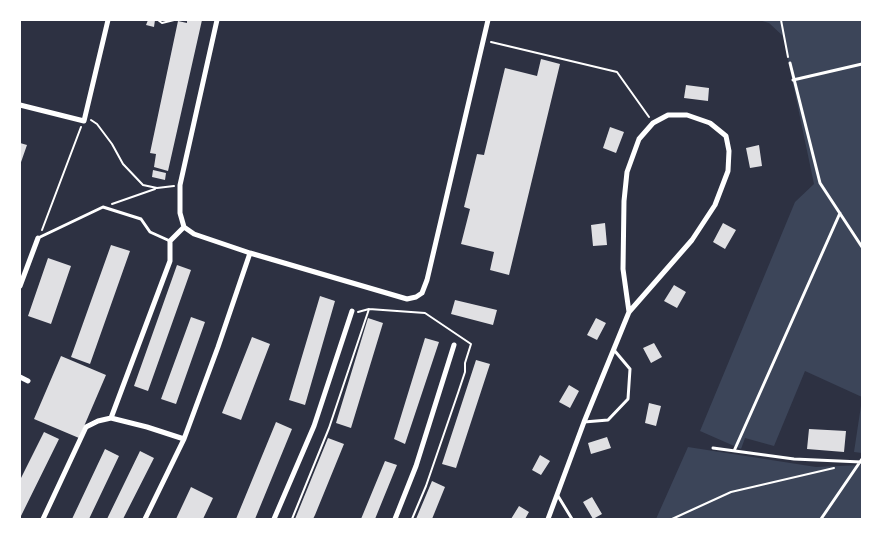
<!DOCTYPE html>
<html>
<head>
<meta charset="utf-8">
<style>
	body { margin:0 }
	#map { position:relative; width:882px; height:539px; overflow:hidden; background:#2d3142; font-family:"DejaVu Sans",sans-serif }
	canvas { display:block }
	.frame { position:absolute; inset:0; border:21px solid #fff; pointer-events:none }
</style>
</head>
<body>
<div id="map">
<canvas width="882" height="539"></canvas>
<div class="frame"></div>
</div>
<script>
const ctx = document.querySelector('canvas').getContext('2d');
ctx.lineJoin = 'round';
function fillPath(path, color) {
  ctx.fillStyle = color;
  ctx.fill(path, 'evenodd');
}
function toPath(rows) {
  const path = new Path2D();
  for (const r of rows) {
    path.moveTo(r[0], r[1]);
    for (let i = 2; i < r.length; i += 2) path.lineTo(r[i], r[i + 1]);
  }
  return path;
}
function stroke(path, color, width, dash) {
  ctx.strokeStyle = color;
  ctx.lineWidth = width;
  ctx.lineCap = dash ? 'butt' : 'round';
  ctx.setLineDash(dash || []);
  ctx.stroke(path);
}
fillPath(toPath([
	[759,20,862,20,862,397,805,371,774,446,745,438,741,449,700,431,795,202,814,184,783,36,769,23],
	[862,399,862,453,854,452],
	[688,447,816,467,862,465,862,519,656,519]
]), '#3c4559');
fillPath(toPath([
	[148,20,155,20,154,27,146,25],
	[187,20,202,20,168,171,154,167,156,154,150,153,178,21,187,23],
	[541,59,560,64,509,275,490,270,494,252,461,244,470,209,464,207,477,154,484,155,505,68,537,76],
	[686,85,709,88,708,101,684,98],
	[610,127,624,132,616,153,603,148],
	[20,143,27,145,20,165],
	[759,145,762,166,750,168,746,148],
	[153,170,166,173,165,180,152,177],
	[605,223,607,245,593,246,591,225],
	[723,223,736,230,725,249,713,242],
	[111,245,130,251,90,364,71,357],
	[48,258,71,266,51,324,28,316],
	[177,265,191,270,148,391,134,386],
	[674,285,686,292,677,308,664,301],
	[320,296,335,301,305,405,289,400],
	[455,300,497,310,493,325,451,314],
	[191,317,205,322,176,404,161,399],
	[368,318,383,323,351,428,336,423],
	[596,318,606,323,597,340,587,335],
	[252,337,270,344,241,420,222,413],
	[425,338,439,342,405,444,394,439],
	[654,343,662,357,651,363,643,348],
	[61,356,106,375,79,438,34,419],
	[476,360,490,364,456,468,442,464],
	[569,385,579,391,570,408,559,402],
	[649,403,661,406,656,426,645,423],
	[276,422,292,429,255,519,236,519],
	[809,429,846,431,844,452,807,449],
	[44,432,59,439,20,518,20,480],
	[607,437,611,448,591,454,588,443],
	[328,438,344,444,315,515,313,519,295,519],
	[105,449,119,456,89,519,72,519],
	[140,451,154,458,123,519,107,519],
	[540,455,550,461,541,475,532,470],
	[385,461,397,465,375,519,361,519],
	[432,481,445,487,432,519,416,519],
	[191,487,213,498,203,519,176,519],
	[592,497,602,514,593,519,583,502],
	[519,506,529,512,525,519,511,519]
]), '#e0e0e3');
stroke(toPath([
	[158,20,162,23,174,20],
	[781,20,788,57],
	[491,42,617,72,649,117],
	[91,120,97,124,112,144,123,164,143,185,157,188,174,186],
	[112,204,155,189],
	[42,230,81,127],
	[358,312,369,309,425,313,471,344,465,363,465,372,458,393,426,486,412,519],
	[292,519,329,428,369,309],
	[672,519,731,492,834,468]
]), '#fff', 2);
stroke(toPath([
	[790,63,820,183,862,247],
	[793,80,862,64],
	[38,238,103,207,141,219,150,232,170,241],
	[584,422,608,420,628,399,630,369,614,350],
	[713,448,794,459,861,462],
	[734,451,840,213],
	[558,496,572,519],
	[821,519,862,459]
]), '#fff', 3);
stroke(toPath([
	[20,105,84,121,108,20],
	[184,227,194,234,250,253,407,299,416,297,422,293,427,280,488,20],
	[184,227,180,213,180,185,217,20],
	[20,286,38,238],
	[20,377,28,381],
	[111,418,147,427,184,439],
	[43,519,86,427,98,421,111,418,170,261,170,241,184,227],
	[145,519,184,439,218,347,250,253],
	[274,519,314,426,352,311],
	[395,519,416,466,454,345],
	[548,519,584,422,629,312,692,240,715,205,728,171,729,151,726,136,710,123,687,115,668,115,653,123,639,139,627,172,624,201,623,269,629,312]
]), '#fff', 5);
</script>
</body>
</html>
